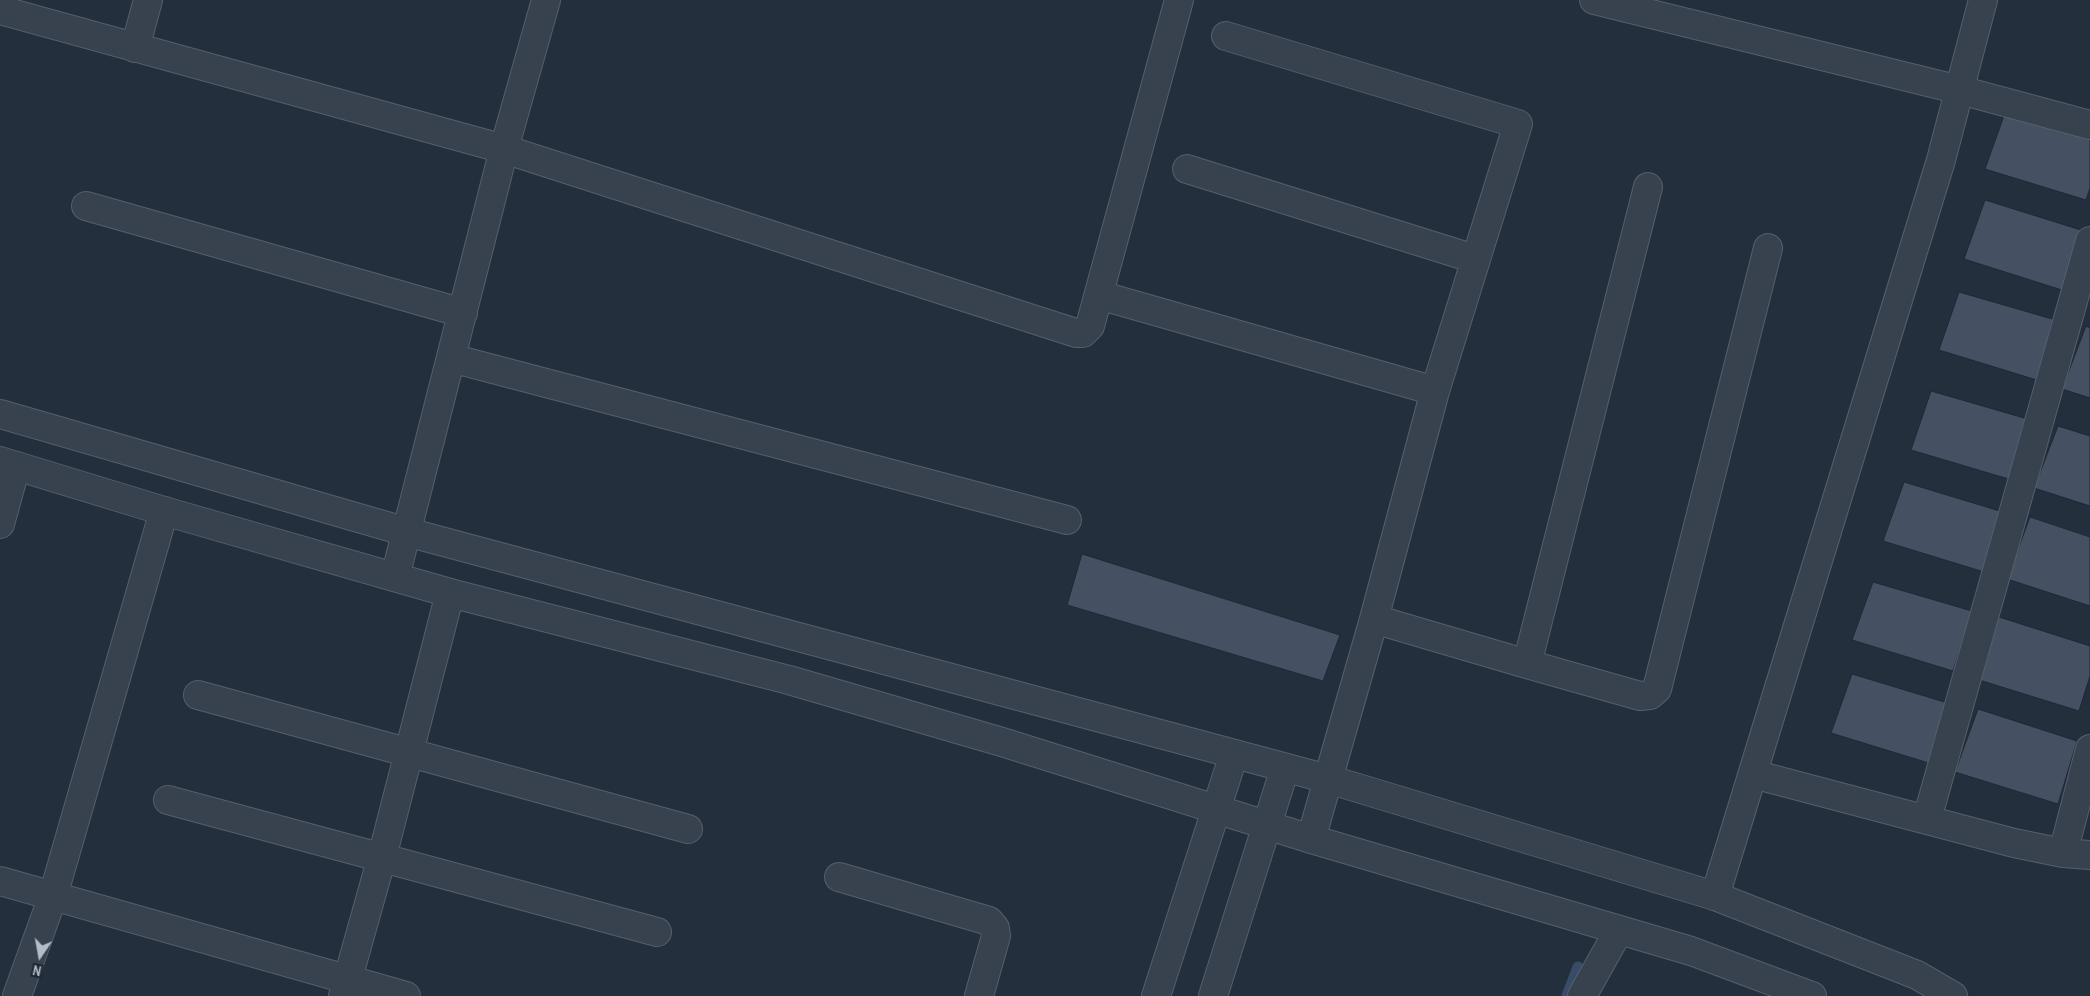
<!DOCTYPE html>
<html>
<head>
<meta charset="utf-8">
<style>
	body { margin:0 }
	#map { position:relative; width:2090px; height:996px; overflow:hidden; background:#242f3e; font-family:"Archivo Narrow",sans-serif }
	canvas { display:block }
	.north { position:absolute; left:15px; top:931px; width:50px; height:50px; -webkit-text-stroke:4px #1d2633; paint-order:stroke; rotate:192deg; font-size:14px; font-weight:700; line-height:20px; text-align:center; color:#b4bcc9 }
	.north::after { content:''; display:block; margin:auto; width:18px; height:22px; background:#b4bcc9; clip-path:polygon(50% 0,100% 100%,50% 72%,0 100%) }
</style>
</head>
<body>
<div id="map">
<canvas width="2090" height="996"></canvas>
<div class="north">N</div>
</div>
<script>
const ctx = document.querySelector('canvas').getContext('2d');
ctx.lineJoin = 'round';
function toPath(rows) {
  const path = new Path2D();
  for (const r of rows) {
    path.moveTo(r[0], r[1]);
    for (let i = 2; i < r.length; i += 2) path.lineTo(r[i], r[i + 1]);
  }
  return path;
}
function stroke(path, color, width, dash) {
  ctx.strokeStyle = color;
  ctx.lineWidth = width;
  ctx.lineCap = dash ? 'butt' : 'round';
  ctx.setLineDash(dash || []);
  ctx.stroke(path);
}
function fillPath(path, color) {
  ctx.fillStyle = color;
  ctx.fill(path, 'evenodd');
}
stroke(toPath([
	[1567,996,1578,967]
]), '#394c67', 11);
const building = toPath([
	[2006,110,2090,136,2090,188,2086,200,1985,169,2006,110],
	[1985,200,2084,231,2065,291,1964,259,1985,200],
	[1959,292,2059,321,2040,381,1939,350,1959,292],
	[2086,326,2090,328,2090,398,2062,389,2086,326],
	[1931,391,2031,420,2012,480,1911,450,1931,391],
	[2058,426,2090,436,2090,506,2034,488,2058,426],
	[1904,482,2003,512,1984,572,1883,541,1904,482],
	[2030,517,2090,537,2090,606,2007,579,2030,517],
	[1082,554,1340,635,1323,681,1067,605,1082,554],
	[1873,582,1972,611,1953,671,1852,640,1873,582],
	[1999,617,2090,646,2090,676,2079,711,1976,679,1999,617],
	[1852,674,1951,704,1932,764,1831,733,1852,674],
	[1978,709,2077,741,2058,804,1955,772,1978,709]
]);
fillPath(building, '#455162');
stroke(building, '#1f2835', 1);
const minor = toPath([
	[1594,0,1960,90,2090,125],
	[0,10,504,149,1076,333,1083,333,1090,326,1179,0],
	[1226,36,1518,124,1435,391,1374,619,1311,839],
	[135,48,148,0],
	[1187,169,1475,259],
	[86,206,463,313],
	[1099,295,1435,391],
	[451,358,1067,520],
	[0,524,16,466],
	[395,577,504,149,546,0],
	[1374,619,1527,664,1648,187],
	[1527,664,1640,696,1650,695,1657,689,1768,248],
	[198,695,688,829],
	[1753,774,2014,843,2063,853,2090,855],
	[168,800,657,932],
	[1927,819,2090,241],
	[2063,853,2090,749],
	[839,877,989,921,995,928,996,936,979,996],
	[0,881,406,996],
	[1715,896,1941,160,1983,0],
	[17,996,53,896,164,511],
	[343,996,382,857,450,593],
	[1156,996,1234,754],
	[1213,996,1285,768],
	[1582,996,1619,930]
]);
const tertiary = toPath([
	[0,414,407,532,1328,779,1715,896,1917,975,1953,996],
	[0,461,164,511,450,593,789,680,1002,742,1311,839,1691,951,1812,996]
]);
stroke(minor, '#565f6c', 30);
stroke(tertiary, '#565f6c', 30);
stroke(minor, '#38414e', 28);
stroke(tertiary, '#38414e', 28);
</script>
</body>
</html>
